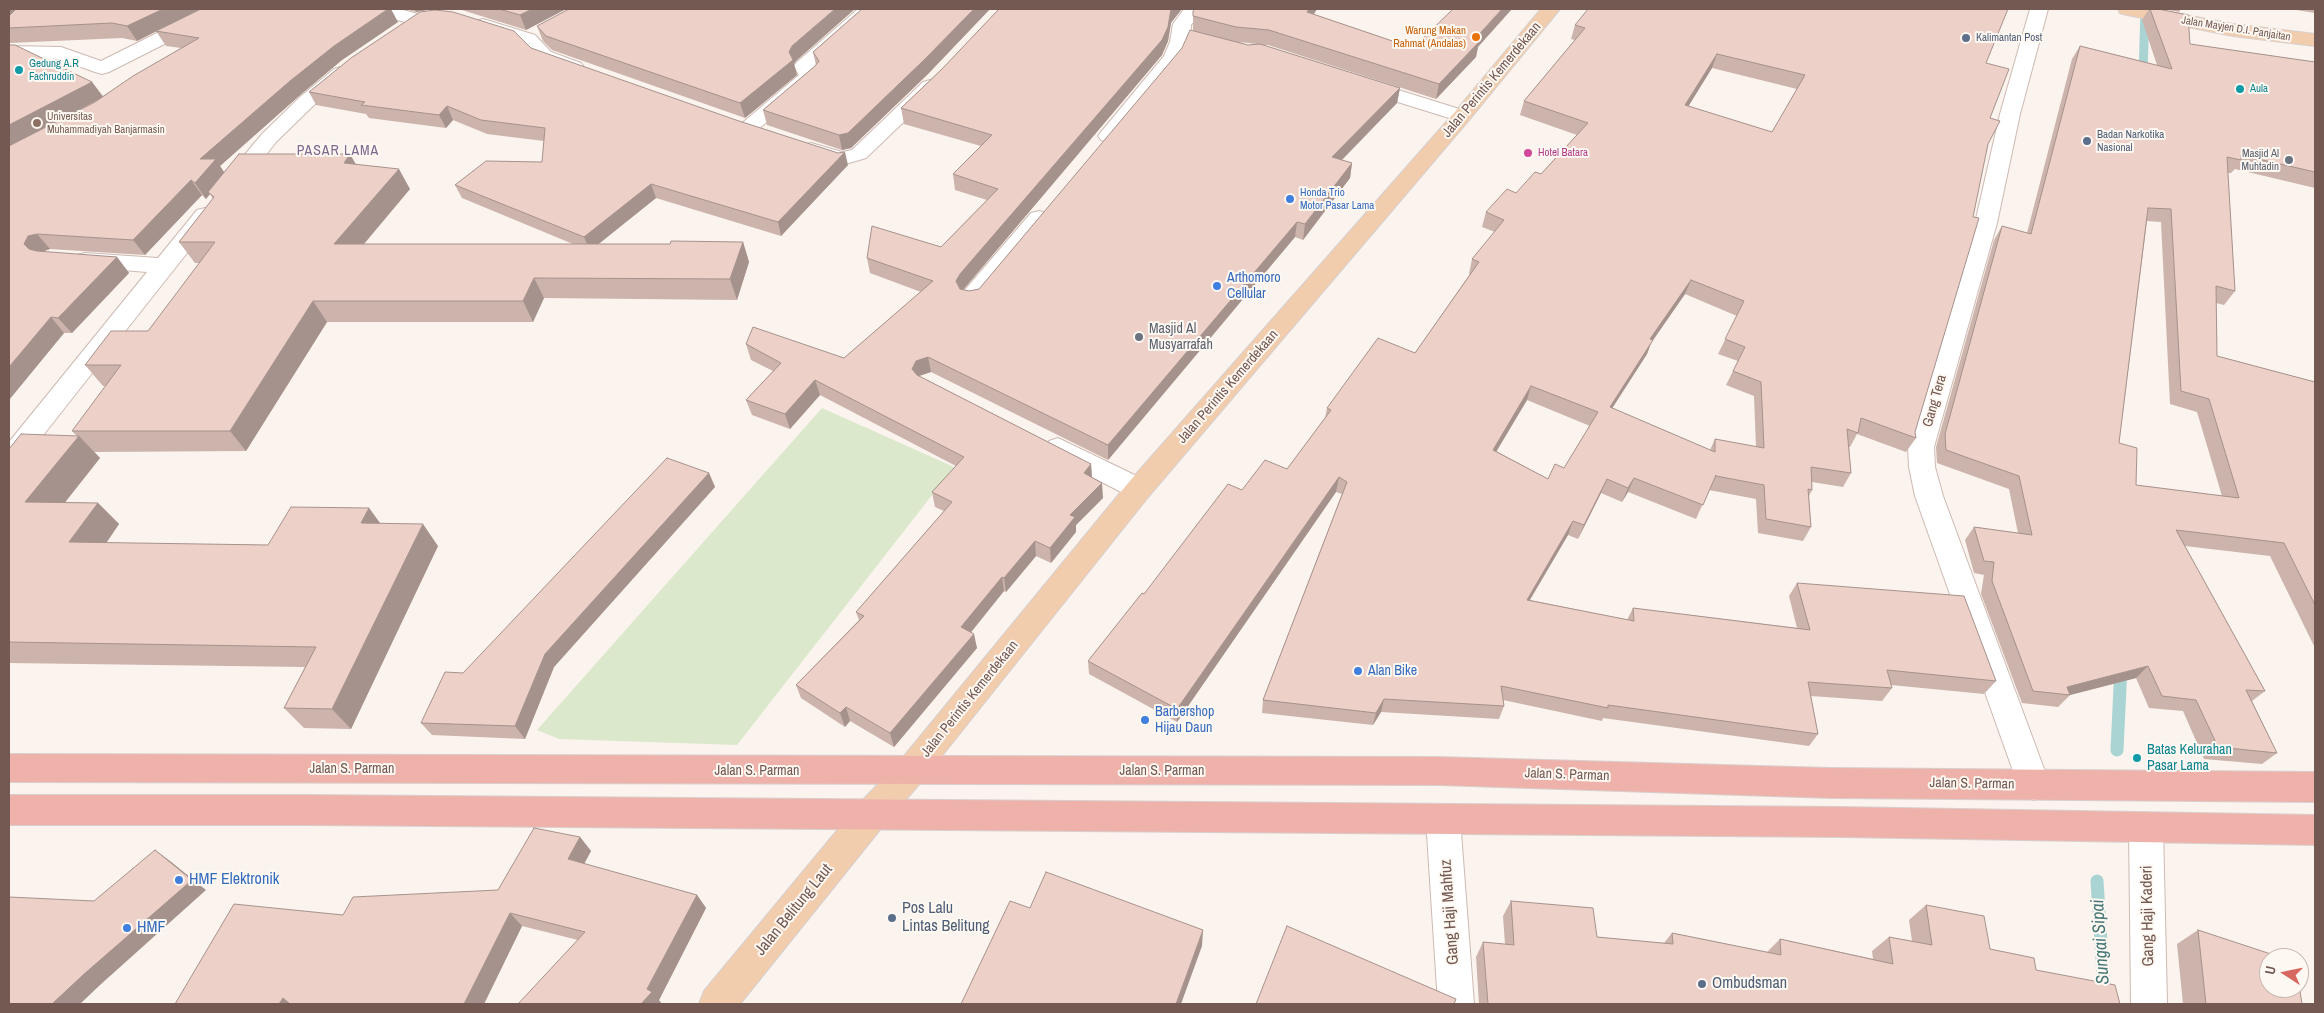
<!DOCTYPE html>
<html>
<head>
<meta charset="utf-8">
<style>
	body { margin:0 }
	#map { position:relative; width:2324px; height:1013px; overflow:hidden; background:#fbf3ed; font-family:"Archivo Narrow",sans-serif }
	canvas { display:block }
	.frame { position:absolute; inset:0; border:10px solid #745852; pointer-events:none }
	.north { position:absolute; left:2259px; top:948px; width:50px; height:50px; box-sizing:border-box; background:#fef8f3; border:1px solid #c7b8b3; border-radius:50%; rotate:281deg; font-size:14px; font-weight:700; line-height:20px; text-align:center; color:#745852 }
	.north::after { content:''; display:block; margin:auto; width:18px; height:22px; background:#d66861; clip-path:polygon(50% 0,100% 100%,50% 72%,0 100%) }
</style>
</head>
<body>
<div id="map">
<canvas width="2324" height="1013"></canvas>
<div class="frame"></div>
<div class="north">U</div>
</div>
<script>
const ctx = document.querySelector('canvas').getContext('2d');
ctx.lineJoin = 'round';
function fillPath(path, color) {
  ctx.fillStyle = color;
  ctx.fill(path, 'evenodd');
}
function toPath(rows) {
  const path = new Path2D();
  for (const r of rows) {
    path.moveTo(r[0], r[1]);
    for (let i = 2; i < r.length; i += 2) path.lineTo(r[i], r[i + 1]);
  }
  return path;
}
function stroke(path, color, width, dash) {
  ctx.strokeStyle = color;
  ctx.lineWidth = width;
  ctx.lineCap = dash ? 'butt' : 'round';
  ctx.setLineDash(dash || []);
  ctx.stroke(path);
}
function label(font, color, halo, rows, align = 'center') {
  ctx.font = font + ' "Archivo Narrow",sans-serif';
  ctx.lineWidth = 4;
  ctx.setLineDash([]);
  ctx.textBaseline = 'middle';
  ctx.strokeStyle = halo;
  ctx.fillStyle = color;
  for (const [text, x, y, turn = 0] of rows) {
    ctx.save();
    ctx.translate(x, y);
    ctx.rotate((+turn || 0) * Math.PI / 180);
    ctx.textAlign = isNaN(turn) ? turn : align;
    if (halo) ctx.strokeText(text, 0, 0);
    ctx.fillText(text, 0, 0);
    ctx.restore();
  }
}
fillPath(toPath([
	[822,408,954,467,737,745,559,739,537,730]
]), '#dce8cc');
stroke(toPath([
	[2143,76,2145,9]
]), '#aad4d4', 9);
stroke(toPath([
	[2117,750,2121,666],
	[2097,881,2105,1004]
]), '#aad4d4', 13);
const minor = toPath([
	[205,9,228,9,226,13,109,72,102,74,95,72,59,59,9,58,9,46,61,47,101,61,205,9],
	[370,9,399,9,426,16,428,20,426,24,419,26,372,13,370,9],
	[858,9,878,9,814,67,820,76,817,80,755,132,748,134,741,132,738,128,741,124,799,75,794,66,797,62,858,9],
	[1184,9,1203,9,1191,25,1190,42,1183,58,1115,140,1108,142,1101,140,1098,136,1101,132,1164,56,1170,42,1173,24,1184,9],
	[2030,9,2048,9,2020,114,1997,223,1934,447,1935,467,1943,496,2050,785,2045,795,2034,800,2023,795,2018,785,1915,496,1909,467,1908,447,1975,223,2000,114,2030,9],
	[483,19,535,35,551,52,581,63,584,67,581,71,574,73,537,60,521,43,476,29,474,25,476,21,483,19],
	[341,67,348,69,351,73,348,77,314,105,276,142,241,187,233,189,225,187,222,182,262,134,300,97,334,69,341,67],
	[1363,79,1469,112,1472,116,1469,120,1462,122,1356,89,1353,85,1356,81,1363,79],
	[930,80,937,82,940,86,937,90,866,158,842,165,804,153,800,149,804,145,811,143,842,152,852,150,923,82,930,80],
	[205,208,213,210,216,215,213,220,18,467,9,470,9,442,147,272,85,267,77,265,73,260,77,255,85,253,158,258,197,210,205,208],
	[1039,211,1047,213,1050,218,1047,223,980,303,972,305,964,303,960,297,964,291,1031,213,1039,211],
	[1058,438,1149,482,1153,489,1149,496,1139,499,1129,496,1049,455,1045,448,1049,441,1058,438],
	[1443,804,1455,808,1460,819,1474,1004,1438,1004,1426,819,1431,808,1443,804],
	[2146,812,2158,816,2163,827,2167,1004,2131,1004,2129,827,2134,816,2146,812]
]);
const major = toPath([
	[1541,9,1560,9,1469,120,1149,496,922,781,883,826,740,1004,699,1004,704,991,859,804,900,761,1129,482,1455,112,1541,9],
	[2118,9,2154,9,2233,24,2315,34,2315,46,2233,36,2127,15,2120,13,2118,9]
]);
const highway = toPath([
	[9,754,1438,757,1831,768,2315,772,2315,802,1831,798,1438,785,9,782,9,754],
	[9,795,307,795,1841,807,2315,815,2315,845,1841,837,307,825,9,825,9,795]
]);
stroke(minor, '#cdbab3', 2);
stroke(major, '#d8d0cf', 2);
stroke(highway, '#d8d0cf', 2);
fillPath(minor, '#fff');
fillPath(major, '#f1cdae');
fillPath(highway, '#eeb2ab');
fillPath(toPath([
	[9,9,398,22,342,60,299,96,220,166,224,172,356,164,410,189,364,244,573,244,462,198,455,185,542,162,544,141,487,134,453,120,446,128,369,118,366,114,316,105,309,92,531,48,848,165,781,236,656,198,598,244,670,244,743,242,749,262,737,300,544,298,533,322,327,322,246,451,94,452,100,458,65,502,98,503,119,524,106,543,268,545,369,508,380,523,438,546,351,729,304,728,284,708,305,667,9,663,9,449,77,436,72,431,106,386,103,386,85,365,148,331,200,263,195,263,179,242,213,199,210,194,206,199,202,195,145,255,50,249,41,252,117,257,129,273,72,333,64,333,9,400,9,45,92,82,103,96,181,48,166,46,156,31,137,41,122,38,9,43],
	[405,9,433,9,416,12],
	[452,9,566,9,526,30,462,10],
	[862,9,990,9,928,74,851,148,842,150,767,125,763,110,815,66,816,65,813,52],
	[1195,9,1317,9,1313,14,1413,48,1478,47,1476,57,1436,99,1268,45,1262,45,1400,88,1397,103,1342,160,1352,163,1350,178,1303,240,1295,237,1108,460,931,372,919,376,1091,464,1092,477,1103,498,1076,525,1076,532,1051,563,1036,556,1006,592,1004,591,971,632,977,648,894,747,850,721,845,727,801,698,796,685,859,620,856,612,944,511,935,507,932,492,956,466,820,395,790,429,752,415,746,400,773,371,751,360,746,344,844,358,921,292,870,273,867,258,941,247,987,200,955,190,953,174,981,146,904,124,901,108,942,69,1171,23,1168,41,1162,55,963,290,969,291,979,289,1213,36,1193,31,1193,11],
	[1239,42,1257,44,1248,45],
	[2149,9,2158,9,2190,44,2315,62,2315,188,2235,169,2231,173,2228,173,2235,291,2224,305,2216,303,2217,356,2315,382,2315,648,2270,556,2185,546,2265,691,2252,701,2277,753,2262,764,2204,759,2183,711,2149,708,2136,678,2070,695,2058,707,2022,703,1981,594,1984,575,1974,573,1965,540,1974,527,2018,533,2009,489,1937,463,1936,447,1994,240,2002,226,2027,233,2072,59,2080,46,2157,65,2142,20],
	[2147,221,2161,222,2170,404,2197,412,2222,496,2136,485,2119,443],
	[2163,9,2181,9,2179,12],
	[2290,9,2315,9,2315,13],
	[1575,25,1986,63,1990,118,1988,144,1915,432,1916,438,1906,452,1857,434,1850,447,1849,447,1851,473,1843,487,1812,482,1812,490,1809,496,1811,527,1803,541,1758,533,1756,499,1709,490,1696,519,1628,492,1622,502,1601,493,1578,539,1568,535,1530,600,1627,620,1633,608,1797,628,1789,596,1797,583,1996,681,1984,694,1891,685,1892,688,1882,701,1811,696,1818,734,1809,746,1603,718,1602,721,1503,700,1504,706,1499,719,1381,712,1373,725,1262,713,1263,700,1342,494,1336,492,1177,722,1089,674,1088,661,1144,594,1242,490,1287,469,1325,418,1327,408,1415,353,1470,274,1469,274,1472,259,1495,232,1482,227,1486,212,1516,193,1541,174,1577,135,1520,115,1524,101,1575,40,1571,39],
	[1712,68,1797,89,1772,132,1688,106],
	[1685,294,1737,316,1718,354,1738,361,1726,385,1754,396,1756,447,1715,439,1710,450,1612,408,1647,354,1651,343],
	[1527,400,1590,426,1564,468,1548,479,1496,451],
	[537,26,796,61,794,64,797,75,745,118,552,50,543,41],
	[709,473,715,487,554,667,525,739,432,735,421,723,463,673],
	[580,837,591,851,584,864,697,895,706,908,659,1000,578,940,522,926,484,1004,175,1004,343,915,498,890],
	[1511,901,1597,937,1664,943,1672,933,1767,952,1780,939,1873,959,1872,951,1889,937,1912,941,1909,920,1926,905,1990,949,2036,970,2120,1004,1479,1004,1476,957,1483,942,1505,944,1503,916],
	[2198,930,2302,1004,2183,1004,2177,944]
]), '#ccb3ac');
fillPath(toPath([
	[9,9,16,9,9,16],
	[163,9,201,9,137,41,127,26],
	[388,9,391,9,398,22,342,60,299,96,220,166,226,175,208,192,210,194,206,199,195,183,200,159,290,81,334,46],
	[415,9,433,9,416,12],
	[532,9,566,9,526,30,520,15],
	[835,9,855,9,796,61,794,64,797,75,745,118,740,103,789,52,792,46],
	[974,9,990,9,928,74,851,148,842,150,839,135],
	[1171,9,1182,9,1171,23,1168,41,1162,55,963,290,958,296,956,281,960,274],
	[1309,9,1317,9,1306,27,1307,12],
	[1502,9,1512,9,1478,47,1476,57,1436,99,1439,84,1474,40],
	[1717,54,1712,68,1680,120,1685,105],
	[92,82,103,97,9,146,9,125],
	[1400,88,1397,103,1330,172,1332,157],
	[447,106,453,120,446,128,439,115],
	[845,152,848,165,781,236,778,222],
	[350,154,362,175,344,163],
	[1352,163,1350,178,1303,240,1305,224],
	[399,169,410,189,347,264,334,244],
	[191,180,202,195,145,255,133,240],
	[651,184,656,198,590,251,584,237],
	[1297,222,1295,237,1108,460,1108,445],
	[37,234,50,249,41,252,37,259,24,244,28,236],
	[743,242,749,262,737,300,730,279],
	[117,257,129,273,72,333,58,318],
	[534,278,544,298,533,322,523,301],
	[1691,280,1685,294,1651,343,1647,354,1604,421,1610,407,1650,339],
	[313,301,327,322,246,451,230,431],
	[51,317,64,333,9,400,9,367],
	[928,357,931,372,919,376,915,384,912,369,916,361],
	[815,380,820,395,790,429,785,414],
	[1531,386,1527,400,1489,464,1493,450],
	[79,436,100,458,48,524,25,502],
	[1091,464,1092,479,1084,473],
	[709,473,715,487,554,667,525,739,515,726,545,654],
	[1339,477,1336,492,1177,722,1177,709],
	[1634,478,1628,492,1622,502,1628,488],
	[1607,479,1601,493,1578,539,1584,525],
	[1102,483,1103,498,1076,525,1076,532,1051,563,1050,548,1070,515],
	[98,503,119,524,92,564,69,542],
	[369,508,385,530,361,523],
	[1573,521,1568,535,1522,613,1527,600],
	[423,524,438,546,351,729,332,709],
	[1035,541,1036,556,1006,592,1004,578],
	[1002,577,1004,591,964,641,961,627],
	[974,634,977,648,894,747,890,733],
	[2148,666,2136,678,2070,695,2067,687],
	[1384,699,1381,712,1373,725,1376,713],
	[846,707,850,721,845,727,840,713],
	[580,837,591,851,579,873,568,859],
	[155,850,170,861,206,890,100,985,80,1004,52,1004],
	[697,895,706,908,659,1000,662,1004,641,1004,647,989],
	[510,913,522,926,484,1004,464,1004],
	[1203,930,1202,946,1181,1004,1176,1004],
	[283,998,293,1004,279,1004]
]), '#a6928c');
const building = toPath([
	[16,9,163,9,127,26,112,23,9,28,9,16,16,9],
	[201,9,388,9,334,46,290,81,200,159,216,159,195,183,191,180,133,240,37,234,28,236,24,244,29,249,37,251,117,257,58,318,51,317,9,367,9,146,95,102,133,76,199,38,156,31,201,9],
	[499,9,532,9,520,15,499,9],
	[569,9,835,9,792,46,789,52,793,60,740,103,546,36,537,26,569,9],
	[862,9,974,9,925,59,848,133,839,135,763,110,815,66,819,61,813,52,862,9],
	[999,9,1171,9,1168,27,1162,40,960,274,956,281,960,289,969,291,979,289,1182,48,1190,30,1248,45,1260,44,1400,88,1332,157,1352,163,1305,224,1297,222,1108,445,928,357,916,361,912,369,917,375,1091,464,1084,473,1102,483,1070,515,1075,517,1050,548,1035,541,1004,578,1002,577,961,627,974,634,890,733,846,707,840,713,796,685,864,616,856,612,952,502,932,492,964,457,815,380,785,414,746,400,781,363,746,344,753,327,844,358,933,281,867,258,872,226,941,247,998,189,953,174,992,135,901,108,942,69,999,9],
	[1195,9,1309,9,1307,12,1413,48,1453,9,1502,9,1474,40,1479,42,1439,84,1269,30,1236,27,1193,16,1193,11,1195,9],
	[1588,9,2008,9,1986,63,2009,69,1990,118,2000,121,1988,144,1973,217,1979,218,1915,432,1916,438,1861,418,1858,433,1847,429,1851,473,1811,467,1812,490,1808,489,1811,527,1766,519,1764,485,1716,476,1716,475,1703,505,1634,478,1628,488,1607,479,1584,525,1573,521,1527,600,1634,621,1633,608,1810,630,1797,583,1964,596,1996,681,1887,670,1892,688,1808,682,1818,734,1608,705,1608,708,1501,686,1504,706,1384,699,1376,713,1263,700,1347,482,1339,477,1177,709,1088,661,1142,593,1144,594,1228,484,1242,490,1265,460,1287,469,1331,410,1327,408,1378,338,1415,353,1479,262,1472,259,1504,220,1486,212,1507,189,1516,193,1535,172,1541,174,1588,123,1524,101,1585,28,1575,25,1588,9],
	[1717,54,1805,75,1772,132,1685,105,1717,54],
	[1691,280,1744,301,1725,339,1745,347,1733,371,1761,382,1764,448,1715,439,1715,452,1610,407,1653,340,1650,339,1691,280],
	[1531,386,1598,412,1564,468,1555,464,1548,479,1493,450,1531,386],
	[2150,9,2158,9,2188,15,2190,44,2315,62,2315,172,2241,155,2241,160,2227,157,2235,291,2216,286,2217,356,2315,382,2315,605,2284,543,2176,530,2265,691,2246,690,2277,753,2218,747,2196,700,2162,696,2148,666,2067,687,2070,695,2033,691,1992,581,1994,562,1984,561,1974,527,2032,535,2019,476,1946,450,1945,434,2002,226,2031,234,2080,46,2172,69,2150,9],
	[2148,208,2171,209,2181,391,2209,399,2239,498,2136,485,2137,448,2119,443,2148,208],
	[435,10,453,12,514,31,531,48,736,120,838,153,845,152,778,222,651,184,584,237,455,185,486,161,542,162,545,128,481,120,447,106,439,115,361,105,365,102,309,92,351,58,420,12,435,10],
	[9,45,15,45,92,82,9,125,9,45],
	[239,154,350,154,344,163,399,169,334,244,670,244,671,241,743,242,730,279,534,278,523,301,313,301,230,431,72,431,121,365,85,365,111,331,148,331,215,242,179,242,214,197,208,192,239,154],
	[21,434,79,436,25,502,98,503,69,542,268,545,291,507,369,508,361,523,423,524,332,709,284,708,316,647,9,642,9,449,21,434],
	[667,458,709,473,545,654,515,726,421,723,445,672,463,673,667,458],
	[534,828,580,837,568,859,697,895,647,989,652,992,641,1004,518,1004,585,932,510,913,464,1004,290,1004,283,998,279,1004,175,1004,234,904,343,915,353,897,498,890,534,828],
	[155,850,192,880,83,975,52,1004,9,1004,9,897,94,901,155,850],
	[1046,872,1203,930,1176,1004,961,1004,1010,901,1030,908,1046,872],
	[1511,901,1593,908,1597,937,1673,944,1672,933,1781,955,1780,939,1893,964,1889,937,1932,945,1926,905,1984,916,1990,949,2034,958,2036,970,2115,985,2120,1004,1488,1004,1483,942,1514,945,1511,901],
	[1287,926,1456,999,1454,1004,1256,1004,1287,926],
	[2198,930,2283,958,2269,958,2269,988,2299,988,2299,985,2302,1004,2206,1004,2198,930]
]);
fillPath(building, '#edd0c8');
stroke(building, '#a6928c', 1);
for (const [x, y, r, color] of [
	[1476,37,5,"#e8710a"],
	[1966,38,5,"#5c6f8a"],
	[19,70,5,"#0f9aa8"],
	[2240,89,5,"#0f9aa8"],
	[37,123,5,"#8d6e63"],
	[2087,141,5,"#5c6f8a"],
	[1528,153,5,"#d1479c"],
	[2289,160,5,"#6b7280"],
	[1290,199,5,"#3f7fe0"],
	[1217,286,5,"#3f7fe0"],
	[1139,337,5,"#6b7280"],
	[1358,671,5,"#3f7fe0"],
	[1145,720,5,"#3f7fe0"],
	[2137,758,5,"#0f9aa8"],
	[179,880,5,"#3f7fe0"],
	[892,918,5,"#5c6f8a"],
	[127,928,5,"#3f7fe0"],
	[1702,984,5,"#5c6f8a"]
]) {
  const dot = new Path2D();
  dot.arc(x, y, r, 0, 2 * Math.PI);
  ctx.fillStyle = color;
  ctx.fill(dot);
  stroke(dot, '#fef8f3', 2);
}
label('11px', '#745852', '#fef8f3', [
	["Jalan Mayjen D.I. Panjaitan",2236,29,9]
]);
label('11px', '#c56008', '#fef8f3', [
	["Warung Makan",1466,31],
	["Rahmat (Andalas)",1466,44]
], 'right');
label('11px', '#4e5e75', '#fef8f3', [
	["Kalimantan Post",1976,38],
	["Badan Narkotika",2097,135],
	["Nasional",2097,148]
], 'left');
label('11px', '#0d838f', '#fef8f3', [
	["Gedung A.R",29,64],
	["Fachruddin",29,77],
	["Aula",2250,89]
], 'left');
label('11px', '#785e54', '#fef8f3', [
	["Universitas",47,117],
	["Muhammadiyah Banjarmasin",47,130]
], 'left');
label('11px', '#b23c85', '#fef8f3', [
	["Hotel Batara",1538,153]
], 'left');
label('11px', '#5b616d', '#fef8f3', [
	["Masjid Al",2279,154],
	["Muhtadin",2279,167]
], 'right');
label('11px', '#366cbe', '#fef8f3', [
	["Honda Trio",1300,193],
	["Motor Pasar Lama",1300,206]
], 'left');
label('14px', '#745852', '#fef8f3', [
	["Jalan Perintis Kemerdekaan",1492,80,-50],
	["Jalan Perintis Kemerdekaan",1228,387,-49],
	["Gang Tera",1935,401,-74],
	["Jalan Perintis Kemerdekaan",970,699,-51],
	["Jalan S. Parman",352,769],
	["Jalan S. Parman",757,771],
	["Jalan S. Parman",1162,771],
	["Jalan S. Parman",1567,775,2],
	["Jalan S. Parman",1972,784,1]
]);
ctx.letterSpacing = '1px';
label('14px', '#7d6a8f', '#fef8f3', [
	["PASAR LAMA",338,151]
]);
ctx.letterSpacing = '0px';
label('14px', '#366cbe', '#fef8f3', [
	["Arthomoro",1227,278],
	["Cellular",1227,294],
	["Alan Bike",1368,671],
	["Barbershop",1155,712],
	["Hijau Daun",1155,728]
], 'left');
label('14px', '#5b616d', '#fef8f3', [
	["Masjid Al",1149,329],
	["Musyarrafah",1149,345]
], 'left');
label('14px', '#0d838f', '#fef8f3', [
	["Batas Kelurahan",2147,750],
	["Pasar Lama",2147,766]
], 'left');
label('16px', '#366cbe', '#fef8f3', [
	["HMF Elektronik",189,880],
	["HMF",137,928]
], 'left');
label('16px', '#4e5e75', '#fef8f3', [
	["Pos Lalu",902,909],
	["Lintas Belitung",902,927],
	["Ombudsman",1712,984]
], 'left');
label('16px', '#745852', '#fef8f3', [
	["Jalan Belitung Laut",794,910,-51],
	["Gang Haji Mahfuz",1450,912,-94],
	["Gang Haji Kaderi",2148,916,-91]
]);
label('italic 18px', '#467777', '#fef8f3', [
	["Sungai Sipai",2101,942,-94]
]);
</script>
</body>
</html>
